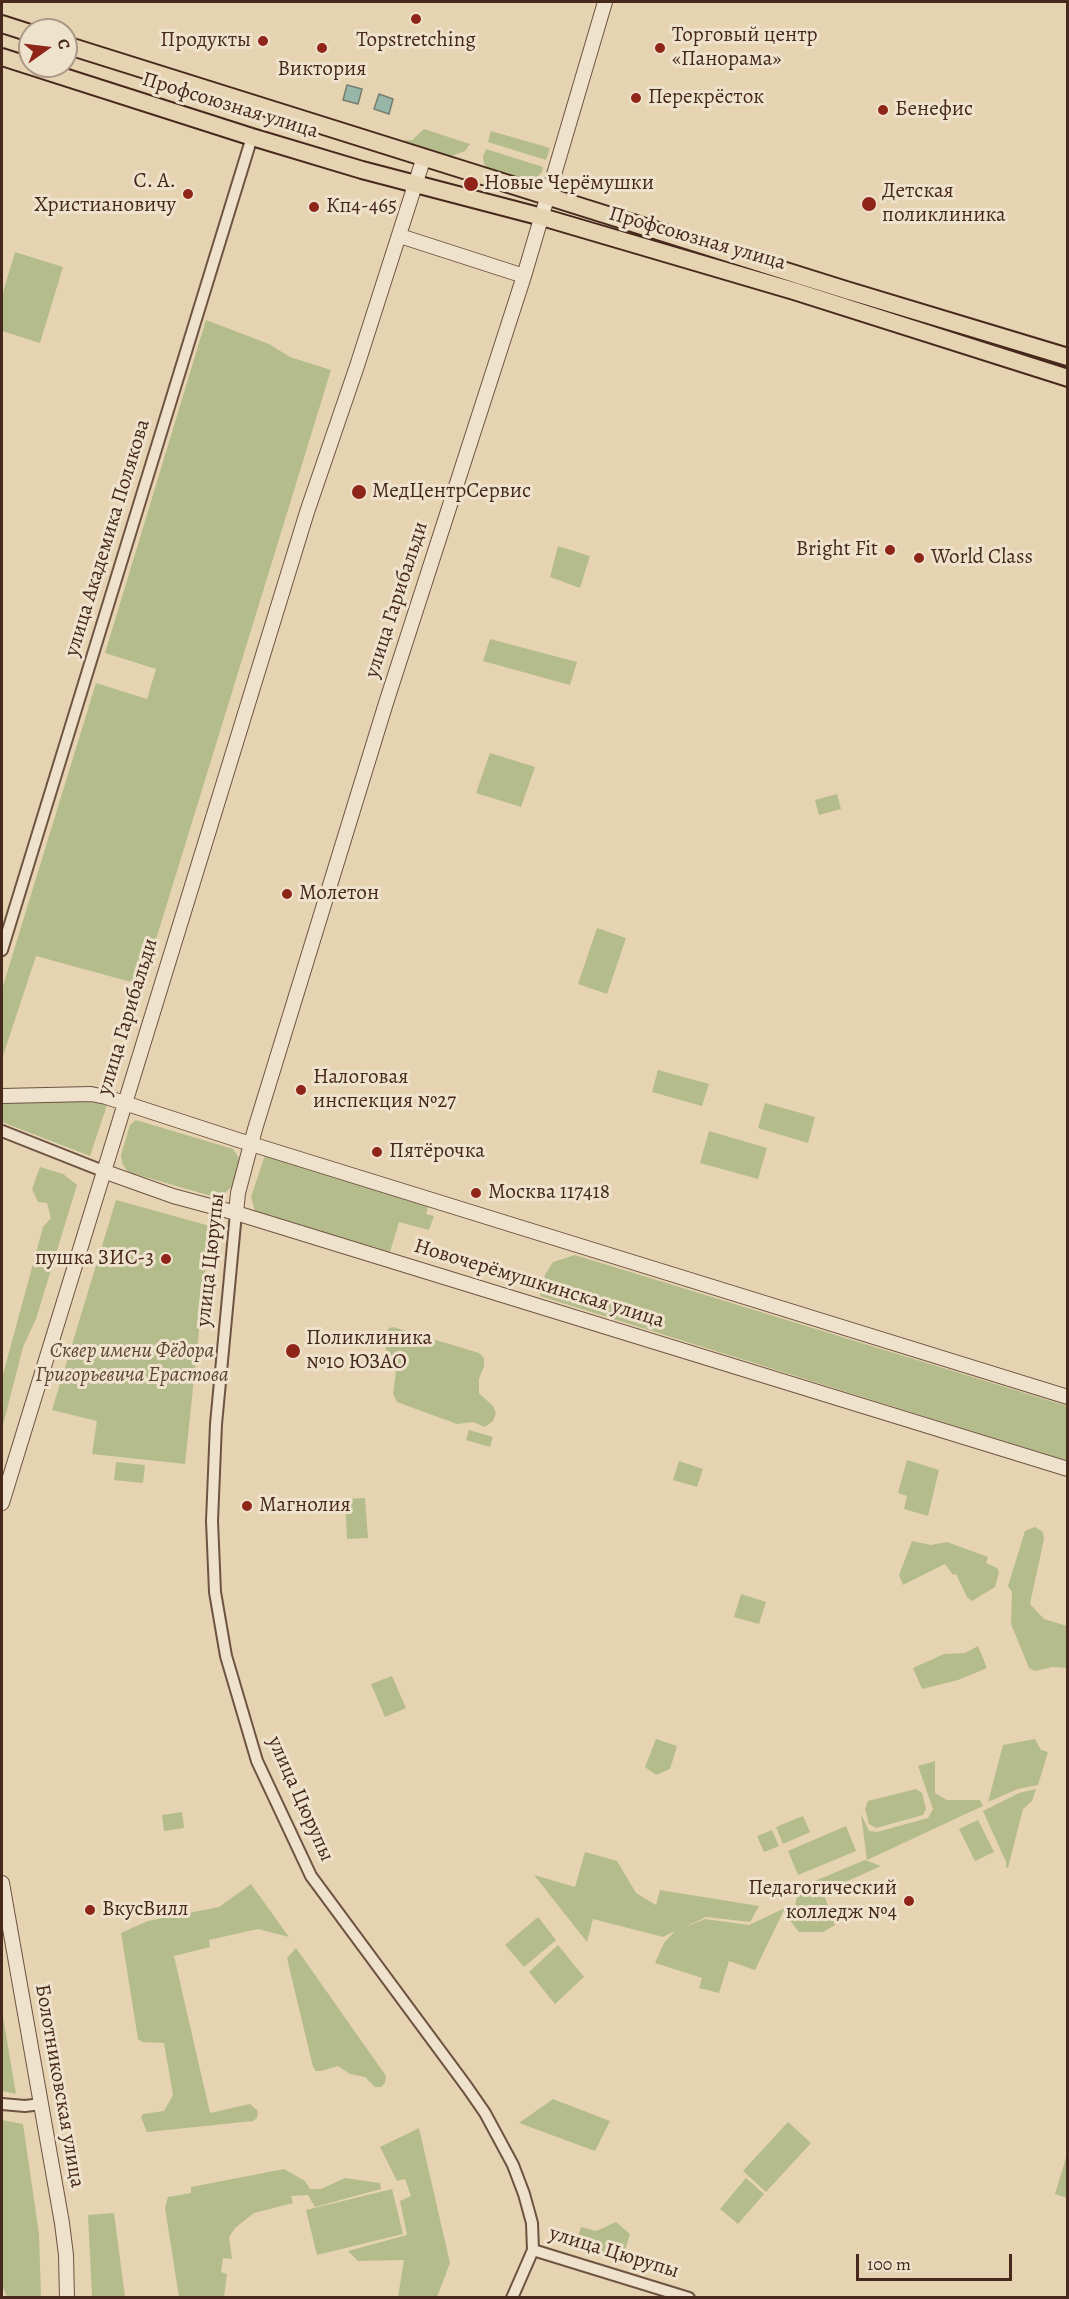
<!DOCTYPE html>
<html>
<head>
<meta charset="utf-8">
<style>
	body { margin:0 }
	#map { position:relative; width:1069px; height:2299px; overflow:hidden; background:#e6d3b1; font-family:Alegreya,serif }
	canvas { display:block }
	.frame { position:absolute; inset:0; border:3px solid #46281d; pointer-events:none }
	.north { position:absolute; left:18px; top:18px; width:60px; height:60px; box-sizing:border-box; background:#efe2cc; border:2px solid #ab9886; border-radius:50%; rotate:76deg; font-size:16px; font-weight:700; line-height:24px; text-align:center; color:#46281d }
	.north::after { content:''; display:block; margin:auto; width:21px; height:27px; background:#8f2418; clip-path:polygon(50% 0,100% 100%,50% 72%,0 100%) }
	.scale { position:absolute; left:856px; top:2254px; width:156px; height:27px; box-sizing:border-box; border:3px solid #46281d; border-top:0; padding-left:8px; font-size:18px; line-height:21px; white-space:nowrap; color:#46281d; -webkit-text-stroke:4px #efe2cc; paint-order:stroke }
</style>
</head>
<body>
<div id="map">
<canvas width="1069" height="2299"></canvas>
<div class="frame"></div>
<div class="north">С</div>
<div class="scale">100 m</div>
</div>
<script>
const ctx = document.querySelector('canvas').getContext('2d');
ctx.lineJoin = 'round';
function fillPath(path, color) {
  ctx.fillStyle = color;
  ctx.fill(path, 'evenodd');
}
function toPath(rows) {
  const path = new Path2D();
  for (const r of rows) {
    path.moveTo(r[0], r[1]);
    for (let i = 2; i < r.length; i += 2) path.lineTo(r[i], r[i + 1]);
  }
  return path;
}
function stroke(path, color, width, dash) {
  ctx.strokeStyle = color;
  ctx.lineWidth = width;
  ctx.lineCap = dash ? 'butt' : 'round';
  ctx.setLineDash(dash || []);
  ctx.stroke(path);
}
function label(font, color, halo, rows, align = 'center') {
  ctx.font = font + ' Alegreya,serif';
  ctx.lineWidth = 6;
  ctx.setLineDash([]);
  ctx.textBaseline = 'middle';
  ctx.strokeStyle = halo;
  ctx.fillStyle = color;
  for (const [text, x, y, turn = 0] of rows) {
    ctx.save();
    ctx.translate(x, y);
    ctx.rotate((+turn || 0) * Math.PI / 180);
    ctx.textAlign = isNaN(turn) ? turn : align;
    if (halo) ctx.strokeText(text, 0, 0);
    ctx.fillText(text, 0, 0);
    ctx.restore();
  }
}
fillPath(toPath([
	[424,129,470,144,465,151,449,157,397,141,412,140],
	[491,131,550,148,546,160,488,142],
	[486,149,543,167,542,172,533,181,527,182,490,170,484,164,483,157],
	[15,252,63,267,40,343,2,331,2,296],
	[206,320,269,344,290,357,331,370,142,985,36,956,2,1059,2,989,96,683,147,699,156,669,105,653],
	[558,546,590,556,580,588,550,577],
	[490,639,577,662,570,685,483,661],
	[490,753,535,767,521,807,476,793],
	[837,794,841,809,819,815,815,800],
	[597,928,626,938,607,994,578,984],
	[658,1070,709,1084,702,1106,652,1092],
	[2,1102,90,1102,107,1105,90,1156,2,1122],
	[765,1103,815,1117,808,1143,758,1128],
	[136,1120,233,1149,239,1158,235,1184,225,1193,211,1196,128,1172,122,1163,121,1155,130,1125],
	[709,1131,767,1148,758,1179,700,1163],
	[265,1155,429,1204,426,1214,434,1216,429,1230,399,1222,390,1252,255,1211,251,1197],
	[40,1167,63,1174,77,1185,36,1319,23,1347,2,1429,2,1378,43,1227,51,1218,47,1203,38,1202,32,1189],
	[116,1200,210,1226,185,1464,92,1454,97,1421,52,1410],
	[575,1255,1067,1406,1067,1461,540,1296,545,1275,553,1262],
	[393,1327,479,1353,484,1358,484,1366,479,1379,479,1393,493,1406,496,1413,493,1421,485,1427,473,1422,457,1424,397,1402,393,1394,396,1371,393,1357,386,1350,384,1337,389,1328],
	[469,1430,493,1437,490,1447,466,1440],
	[907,1460,939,1470,928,1516,904,1509,907,1496,898,1493],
	[679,1461,703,1469,697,1487,673,1480],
	[116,1462,145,1465,143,1483,114,1480],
	[365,1498,368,1538,347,1539,345,1499],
	[1035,1527,1043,1532,1044,1539,1030,1604,1044,1619,1067,1626,1067,1668,1052,1667,1035,1671,1029,1668,1011,1624,1012,1592,1008,1586,1025,1531],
	[912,1541,931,1545,947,1542,988,1557,986,1563,997,1568,999,1572,995,1587,972,1601,967,1597,956,1574,953,1575,945,1564,903,1585,899,1575],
	[741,1594,766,1602,759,1624,734,1617],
	[978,1646,987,1668,958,1680,922,1689,913,1668,944,1654,965,1653],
	[392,1676,406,1708,385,1717,371,1684],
	[656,1739,677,1746,670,1769,656,1775,645,1767],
	[1035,1739,1041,1750,1048,1752,1038,1785,1018,1789,988,1802,1003,1745],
	[935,1761,935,1793,947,1800,980,1800,983,1806,867,1860,861,1814,869,1831,877,1832,928,1818,933,1809,918,1766],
	[916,1789,922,1793,926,1809,923,1815,876,1828,869,1824,865,1809,868,1801],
	[1036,1789,1032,1801,1023,1809,1008,1868,1006,1867,1006,1862,983,1811,1019,1793],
	[182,1812,184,1828,164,1831,162,1815],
	[803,1816,810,1832,783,1844,776,1827],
	[978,1820,994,1852,975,1861,959,1829],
	[846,1826,856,1851,798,1875,788,1851],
	[772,1830,779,1846,764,1852,757,1836],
	[585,1852,617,1861,636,1893,656,1905,660,1890,759,1906,750,1922,706,1917,682,1928,705,1919,749,1925,785,1908,755,1970,729,1961,719,1993,699,1988,702,1978,655,1963,664,1943,675,1931,663,1937,593,1919,587,1942,534,1875,575,1887],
	[865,1860,881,1866,823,1892,835,1925,823,1932,799,1932,787,1917,795,1905,799,1890,817,1880],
	[251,1884,289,1937,258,1929,209,1940,210,1947,174,1956,210,2113,250,2104,258,2111,257,2118,253,2121,147,2132,141,2117,143,2114,164,2111,173,2095,164,2043,142,2042,138,2039,121,1933,148,1921,219,1907],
	[538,1917,556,1940,524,1967,505,1945],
	[558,1945,584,1977,555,2004,529,1972],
	[296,1948,386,2076,385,2083,381,2087,375,2087,365,2077,350,2074,338,2066,321,2071,316,2071,313,2067,287,1958],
	[2,2010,16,2094,2,2091],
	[553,2099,610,2121,595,2151,519,2123],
	[2,2120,23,2124,39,2234,41,2297,7,2297,2,2285],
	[788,2122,811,2143,766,2192,743,2171],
	[419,2128,450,2263,437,2297,398,2297,404,2260,358,2261,348,2251,407,2235,400,2201,411,2196,405,2179,397,2181,380,2147],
	[1067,2154,1067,2198,1055,2194],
	[284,2169,305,2181,310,2189,321,2189,345,2178,380,2183,381,2189,315,2207,308,2195,291,2196,293,2203,254,2213,235,2228,229,2237,232,2259,223,2258,221,2272,227,2274,224,2297,179,2297,165,2208,168,2197,191,2193,191,2187],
	[746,2178,764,2194,738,2224,720,2209],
	[392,2189,403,2234,317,2255,306,2210],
	[114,2213,125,2297,92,2297,88,2215],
	[616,2222,630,2234,622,2260,575,2245,581,2227,596,2231]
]), '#b5bc8c');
const water = toPath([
	[347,85,362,89,358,104,343,100,347,85],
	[379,94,393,99,389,114,374,109,379,94]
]);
fillPath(water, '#97b8a9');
stroke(water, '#777e71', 1.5);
const minor = toPath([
	[2,950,252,137],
	[2,1131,103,1171],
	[236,1213,216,1424,212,1521,215,1592,226,1656,257,1761,311,1876,467,2087,485,2113,513,2165,524,2194,532,2223,533,2250,512,2298],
	[2,2104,25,2106,41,2104],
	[533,2250,689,2298]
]);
const tertiary = toPath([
	[400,236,524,276],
	[2,1096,91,1094,106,1097,235,1139,1068,1397],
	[103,1171,173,1196,236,1213,1068,1469],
	[236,1213,238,1193,255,1129,386,703,524,276,605,2],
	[2,1503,307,512,357,366,424,157],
	[2,1883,62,2223,66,2255,67,2298]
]);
const primary = toPath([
	[2,24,30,33],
	[66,45,846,290,1068,357],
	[2,57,252,137,362,170,542,217,794,291,1068,378]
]);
stroke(minor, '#6e5342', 14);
stroke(tertiary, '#6e5342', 16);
stroke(primary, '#46281d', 20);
stroke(minor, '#efe2cc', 10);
stroke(tertiary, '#efe2cc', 14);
stroke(primary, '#e6d3b1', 16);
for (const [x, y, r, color] of [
	[416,19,6,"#8f2418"],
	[263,41,6,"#8f2418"],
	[322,48,6,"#8f2418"],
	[660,48,6,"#8f2418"],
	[636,98,6,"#8f2418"],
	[883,110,6,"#8f2418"],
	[471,184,8,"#8f2418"],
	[188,194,6,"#8f2418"],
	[869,204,8,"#8f2418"],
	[314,207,6,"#8f2418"],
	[359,492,8,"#8f2418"],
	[890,550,6,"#8f2418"],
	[919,558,6,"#8f2418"],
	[287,894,6,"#8f2418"],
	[301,1090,6,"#8f2418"],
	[377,1152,6,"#8f2418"],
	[476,1193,6,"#8f2418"],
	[166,1259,6,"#8f2418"],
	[293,1351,8,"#8f2418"],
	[247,1506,6,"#8f2418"],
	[909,1901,6,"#8f2418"],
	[90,1910,6,"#8f2418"]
]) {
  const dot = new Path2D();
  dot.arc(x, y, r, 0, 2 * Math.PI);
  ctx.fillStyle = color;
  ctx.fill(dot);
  stroke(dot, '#efe2cc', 2);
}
label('21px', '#46281d', '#efe2cc', [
	["Торговый центр",672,36],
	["«Панорама»",672,60],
	["Продукты",251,41,"right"],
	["Topstretching",416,41,"center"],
	["Виктория",322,70,"center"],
	["Перекрёсток",648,98],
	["Бенефис",895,110],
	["С. А.",176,182,"right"],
	["Христиановичу",176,206,"right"],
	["Новые Черёмушки",484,184],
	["Детская",882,192],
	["поликлиника",882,216],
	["Кп4-465",326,207],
	["МедЦентрСервис",372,492],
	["Bright Fit",878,550,"right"],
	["World Class",931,558],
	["Молетон",299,894],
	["Налоговая",313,1078],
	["инспекция №27",313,1102],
	["Пятёрочка",389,1152],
	["Москва 117418",488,1193],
	["пушка ЗИС-3",154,1259,"right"],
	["Поликлиника",306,1339],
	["№10 ЮЗАО",306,1363],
	["Магнолия",259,1506],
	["Педагогический",897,1889,"right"],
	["колледж №4",897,1913,"right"],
	["ВкусВилл",102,1910]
], 'left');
label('21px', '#46281d', '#efe2cc', [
	["Профсоюзная улица",230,106,17],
	["Профсоюзная улица",697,239,16],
	["улица Академика Полякова",108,538,-73],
	["улица Гарибальди",397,600,-72],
	["улица Гарибальди",128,1017,-73],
	["улица Цюрупы",211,1260,-84],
	["Новочерёмушкинская улица",539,1284,17],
	["улица Цюрупы",300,1799,66],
	["Болотниковская улица",59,2086,80],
	["улица Цюрупы",614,2253,17]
]);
label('italic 21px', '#5c4633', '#efe2cc', [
	["Сквер имени Фёдора",132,1352],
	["Григорьевича Ерастова",132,1376]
]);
</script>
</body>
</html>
